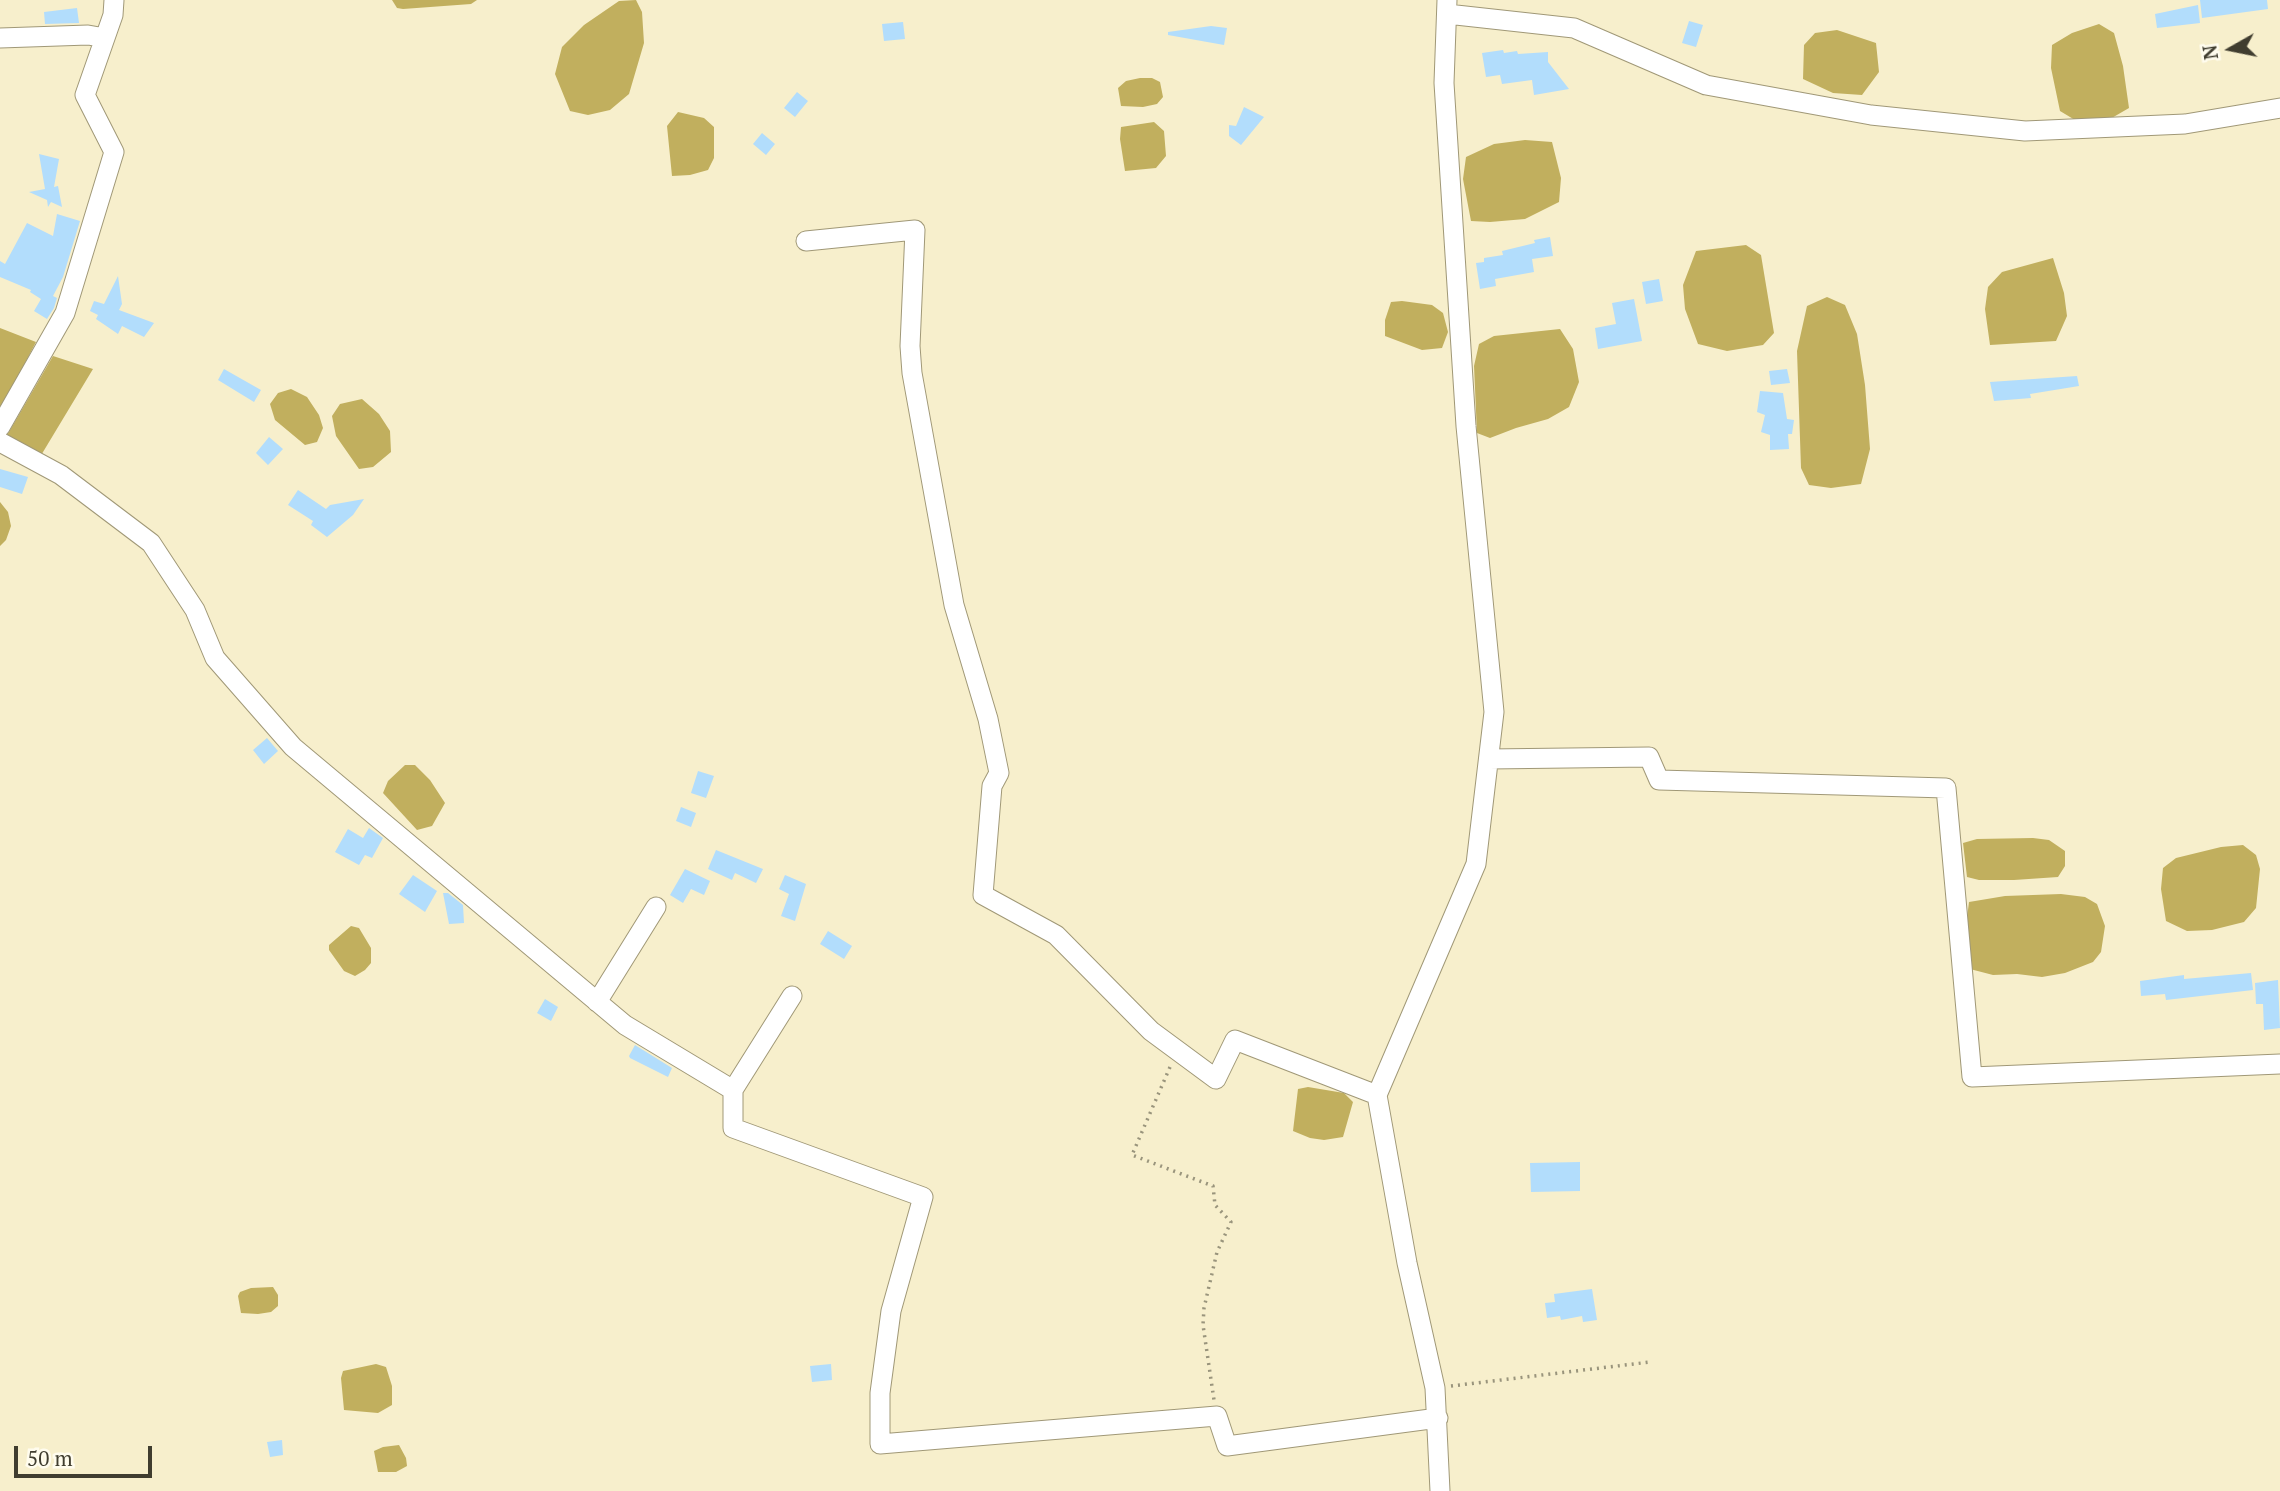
<!DOCTYPE html>
<html>
<head>
<meta charset="utf-8">
<style>
	body { margin:0 }
	#map { position:relative; width:2280px; height:1491px; overflow:hidden; background:#f7efcc; font-family:"PT Serif",serif }
	canvas { display:block }
	.north { position:absolute; left:2196px; top:14px; width:70px; height:70px; -webkit-text-stroke:5px #fffcee; paint-order:stroke; rotate:261deg; font-size:19px; font-weight:700; line-height:28px; text-align:center; color:#403d2f }
	.north::after { content:''; display:block; margin:auto; width:24px; height:32px; background:#403d2f; clip-path:polygon(50% 0,100% 100%,50% 72%,0 100%) }
	.scale { position:absolute; left:14px; top:1446px; width:138px; height:32px; box-sizing:border-box; border:4px solid #403d2f; border-top:0; padding-left:9px; font-size:21px; line-height:24px; white-space:nowrap; color:#403d2f; -webkit-text-stroke:5px #fffcee; paint-order:stroke }
</style>
</head>
<body>
<div id="map">
<canvas width="2280" height="1491"></canvas>
<div class="north">N</div>
<div class="scale">50 m</div>
</div>
<script>
const ctx = document.querySelector('canvas').getContext('2d');
ctx.lineJoin = 'round';
function fillPath(path, color) {
  ctx.fillStyle = color;
  ctx.fill(path, 'evenodd');
}
function toPath(rows) {
  const path = new Path2D();
  for (const r of rows) {
    path.moveTo(r[0], r[1]);
    for (let i = 2; i < r.length; i += 2) path.lineTo(r[i], r[i + 1]);
  }
  return path;
}
function stroke(path, color, width, dash) {
  ctx.strokeStyle = color;
  ctx.lineWidth = width;
  ctx.lineCap = dash ? 'butt' : 'round';
  ctx.setLineDash(dash || []);
  ctx.stroke(path);
}
fillPath(toPath([
	[392,0,477,0,471,4,403,9,397,8],
	[636,0,642,12,644,43,629,94,610,110,588,115,570,111,555,74,562,47,584,25,619,1],
	[2099,24,2114,33,2123,66,2129,108,2110,119,2075,120,2060,111,2051,68,2052,45,2072,33],
	[1837,30,1876,43,1879,72,1862,95,1833,93,1803,79,1804,45,1815,33],
	[1140,78,1152,78,1160,82,1163,97,1157,104,1143,107,1121,106,1118,88,1126,81],
	[678,112,704,118,714,127,714,158,708,170,690,175,672,176,667,126],
	[1154,122,1164,131,1166,156,1156,168,1125,171,1120,139,1121,127],
	[1525,140,1552,142,1561,178,1559,202,1525,219,1490,222,1471,221,1463,179,1466,157,1494,144],
	[1746,245,1761,255,1774,333,1763,345,1727,351,1698,344,1685,309,1683,285,1696,251],
	[2053,258,2064,293,2067,316,2056,341,1990,345,1985,309,1988,287,2002,272],
	[1827,297,1845,305,1857,334,1865,385,1870,449,1861,484,1831,488,1809,485,1801,468,1797,351,1807,306],
	[1402,301,1432,305,1443,313,1448,332,1442,348,1422,350,1385,336,1385,320,1391,302],
	[0,328,36,342,0,411],
	[1560,329,1573,349,1579,382,1569,407,1548,419,1516,428,1490,438,1477,433,1474,366,1479,344,1494,336],
	[53,356,93,369,40,457,6,437],
	[291,389,307,397,319,415,323,428,317,442,305,445,275,420,270,404,278,393],
	[362,399,379,414,390,431,391,452,373,467,359,469,336,436,332,416,340,404],
	[0,502,8,512,11,526,6,540,0,546],
	[405,765,415,765,430,780,445,803,432,826,417,830,383,793,388,781],
	[2033,838,2049,840,2065,851,2065,866,2058,877,2014,880,1979,880,1967,877,1963,843,1977,839],
	[2243,845,2256,855,2260,869,2256,908,2244,922,2212,930,2187,931,2166,921,2161,889,2163,868,2176,858,2221,847],
	[2061,894,2085,897,2097,904,2105,926,2101,952,2093,962,2065,973,2042,977,2017,974,1993,975,1970,969,1967,918,1969,902,2005,896],
	[351,926,359,928,371,948,371,963,365,970,355,976,344,971,329,950,329,945],
	[1308,1087,1344,1093,1353,1102,1343,1137,1324,1140,1310,1138,1293,1131,1298,1089],
	[273,1287,278,1295,278,1306,271,1312,258,1314,241,1313,238,1296,240,1292,251,1288],
	[376,1364,386,1367,392,1386,392,1405,378,1413,344,1410,341,1378,343,1371],
	[399,1445,406,1458,407,1466,396,1472,378,1472,374,1451,383,1447]
]), '#c1af5e');
fillPath(toPath([
	[2200,0,2267,0,2268,9,2202,18],
	[2198,5,2200,23,2157,28,2155,14],
	[77,8,79,23,45,24,44,12],
	[1689,21,1703,25,1696,47,1682,43],
	[903,22,905,39,884,41,882,24],
	[1211,26,1227,28,1224,45,1168,35,1168,32],
	[1503,50,1504,53,1517,51,1518,54,1548,52,1548,62,1569,89,1534,95,1532,80,1502,84,1500,75,1486,77,1482,53],
	[797,92,808,101,795,117,784,108],
	[1244,107,1264,117,1241,145,1229,136,1229,125,1236,126],
	[762,133,775,144,766,155,753,144],
	[39,154,59,159,54,187,58,186,62,207,51,202,48,207,47,200,29,192,45,189],
	[57,214,80,221,63,277,53,296,57,298,54,308,47,319,34,311,41,299,30,292,31,290,0,277,0,261,5,264,27,223,53,236],
	[1550,237,1553,256,1532,259,1534,272,1495,279,1496,286,1480,289,1476,263,1484,262,1484,258,1503,255,1502,251,1535,243,1534,240],
	[118,276,122,304,119,310,154,323,144,337,122,326,118,334,96,319,98,315,90,311,94,301,104,304],
	[1659,279,1663,301,1646,304,1642,282],
	[1634,299,1642,341,1598,349,1595,328,1616,324,1612,303],
	[224,369,261,390,254,402,218,380],
	[1787,369,1790,383,1771,385,1769,371],
	[2077,376,2079,386,2030,394,2031,398,1994,401,1990,382],
	[1760,391,1783,393,1787,419,1794,420,1792,434,1788,434,1789,449,1770,450,1770,435,1761,432,1765,415,1757,412],
	[269,437,283,449,268,465,256,453],
	[0,469,28,477,22,494,0,487],
	[298,490,326,509,330,505,364,499,353,515,327,537,311,525,313,521,288,505],
	[267,738,278,751,264,764,253,750],
	[698,771,714,776,706,798,691,793],
	[681,807,696,813,691,827,676,821],
	[369,828,383,838,372,858,365,855,359,865,335,852,348,829,363,838],
	[716,850,763,869,756,883,735,873,732,880,708,869],
	[685,869,710,881,704,895,691,889,683,903,670,895],
	[413,875,437,891,425,912,399,894],
	[785,875,806,884,795,921,781,916,789,894,779,889],
	[443,893,448,893,463,905,464,923,449,924],
	[828,931,852,946,844,959,820,944],
	[2251,973,2253,990,2166,1000,2165,994,2141,996,2140,981,2184,975,2184,979],
	[2278,980,2280,1028,2264,1030,2263,1004,2256,1004,2255,983],
	[545,999,558,1007,551,1021,537,1013],
	[635,1045,672,1068,668,1077,630,1058,629,1056],
	[1580,1162,1580,1191,1531,1192,1530,1163],
	[1592,1289,1597,1320,1583,1322,1582,1316,1561,1320,1560,1316,1547,1318,1545,1303,1555,1302,1554,1294],
	[831,1364,832,1380,812,1382,810,1366],
	[282,1440,283,1455,270,1457,267,1442]
]), '#b2ddfc');
const minor = toPath([
	[1447,14,1574,28,1706,85,1871,115,2025,131,2185,124,2280,108],
	[0,38,88,35,105,38],
	[806,241,915,230,910,346,912,373,954,605,988,719,999,773,992,786,983,895,1056,935,1151,1031,1216,1079,1235,1040,1377,1095],
	[0,427,65,313,114,152,85,95,113,15,114,0],
	[0,442,61,475,151,543,195,610,215,658,293,747,625,1025,733,1090,733,1128,923,1197,891,1311,880,1393,880,1444,1217,1416,1227,1446,1438,1418],
	[1489,759,1649,757,1659,780,1946,788,1972,1077,2280,1064],
	[597,1002,656,907],
	[733,1090,792,996],
	[1440,1491,1435,1388,1407,1263,1377,1095,1476,864,1494,712,1466,426,1444,83,1447,0]
]);
stroke(minor, '#a09877', 21);
stroke(toPath([
	[1170,1067,1132,1155,1213,1186,1215,1205,1231,1222,1217,1252,1204,1308,1203,1325,1214,1400],
	[1451,1386,1650,1362]
]), '#99947c', 3.5, [2, 5]);
stroke(minor, '#fff', 19);
</script>
</body>
</html>
